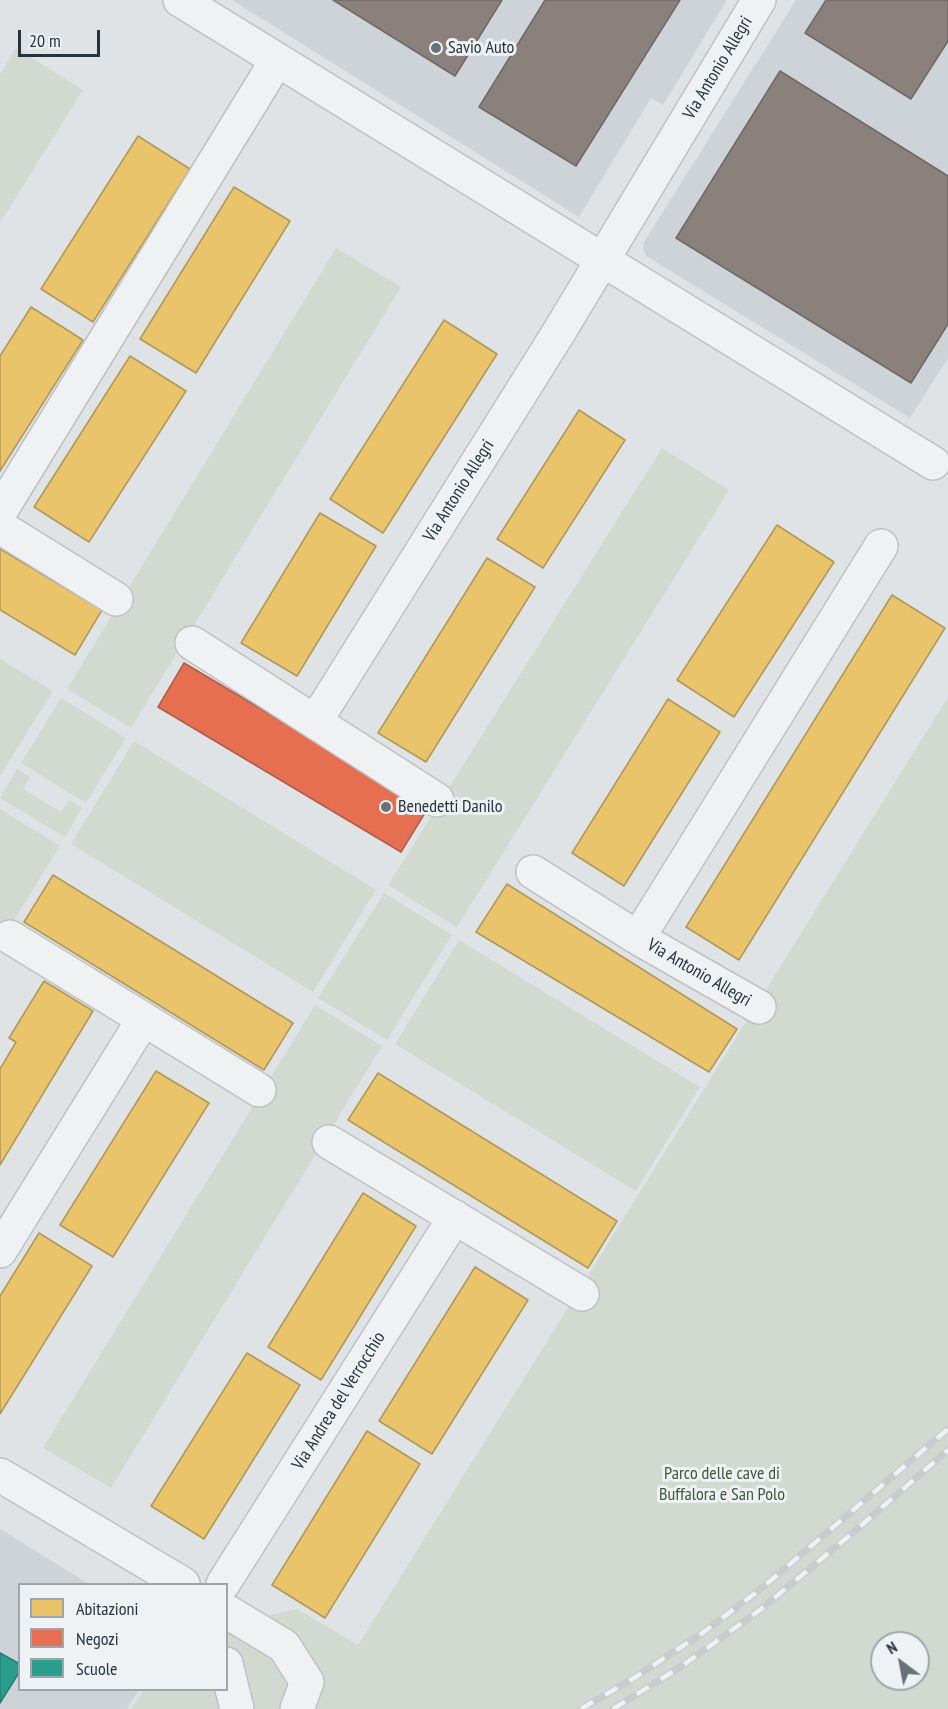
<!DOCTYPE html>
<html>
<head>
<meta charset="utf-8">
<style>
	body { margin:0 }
	#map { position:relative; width:948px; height:1709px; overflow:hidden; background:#e0e3e5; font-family:"PT Sans Narrow",sans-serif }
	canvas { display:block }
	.legend { position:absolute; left:18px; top:1583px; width:210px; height:108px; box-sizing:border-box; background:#eef2f5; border:2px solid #9fa6ab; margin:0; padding:8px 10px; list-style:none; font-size:18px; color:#28333d }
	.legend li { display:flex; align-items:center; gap:12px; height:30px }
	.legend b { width:30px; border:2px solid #9fa6ab }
	.north { position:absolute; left:870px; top:1631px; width:60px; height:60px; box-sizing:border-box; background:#eef2f5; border:2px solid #9fa6ab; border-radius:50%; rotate:328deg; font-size:16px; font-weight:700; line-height:24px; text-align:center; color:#28333d }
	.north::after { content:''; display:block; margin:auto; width:21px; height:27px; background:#687178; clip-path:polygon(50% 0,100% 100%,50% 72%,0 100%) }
	.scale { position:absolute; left:18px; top:30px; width:82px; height:27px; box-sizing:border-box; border:3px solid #28333d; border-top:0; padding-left:8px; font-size:18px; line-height:21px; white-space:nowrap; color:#28333d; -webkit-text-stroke:4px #eef2f5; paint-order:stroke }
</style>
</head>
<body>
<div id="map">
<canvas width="948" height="1709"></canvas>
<ul class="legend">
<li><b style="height:16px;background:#e9c46a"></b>Abitazioni</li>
<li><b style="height:16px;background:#e76f51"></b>Negozi</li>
<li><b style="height:16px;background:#2a9d8f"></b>Scuole</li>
</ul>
<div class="north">N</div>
<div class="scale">20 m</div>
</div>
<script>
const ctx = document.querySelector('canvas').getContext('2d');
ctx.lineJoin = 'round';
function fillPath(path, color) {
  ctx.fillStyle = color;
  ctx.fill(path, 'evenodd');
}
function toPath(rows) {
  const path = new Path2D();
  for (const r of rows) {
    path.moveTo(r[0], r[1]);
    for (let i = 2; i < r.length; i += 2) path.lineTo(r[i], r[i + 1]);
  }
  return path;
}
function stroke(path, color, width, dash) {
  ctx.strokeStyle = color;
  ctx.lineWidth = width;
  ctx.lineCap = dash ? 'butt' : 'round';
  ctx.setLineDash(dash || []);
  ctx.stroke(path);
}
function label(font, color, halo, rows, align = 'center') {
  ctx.font = font + ' "PT Sans Narrow",sans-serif';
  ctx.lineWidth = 6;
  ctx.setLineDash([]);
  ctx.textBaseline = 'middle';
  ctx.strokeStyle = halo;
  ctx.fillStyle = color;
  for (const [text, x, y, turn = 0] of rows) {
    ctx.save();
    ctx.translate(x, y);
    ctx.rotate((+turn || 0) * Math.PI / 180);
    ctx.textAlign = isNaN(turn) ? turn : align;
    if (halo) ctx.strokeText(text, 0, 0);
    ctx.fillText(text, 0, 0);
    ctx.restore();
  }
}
fillPath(toPath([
	[232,0,727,0,663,105,651,98,579,217],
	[796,0,948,0,948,358,910,418,646,256,643,249,644,242],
	[0,1529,89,1584,20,1584,20,1690,139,1690,127,1709,0,1709]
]), '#ced3d8');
fillPath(toPath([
	[16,48,83,90,0,223,0,74],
	[336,248,401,287,131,728,67,689],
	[662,448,729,490,457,927,388,885],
	[0,659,53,691,0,776],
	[948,697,948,1709,131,1709,143,1690,226,1690,227,1624,297,1609,358,1645],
	[882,1643,918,1643,918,1679,882,1679],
	[61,698,126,738,86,803,21,763],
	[134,741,376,890,313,992,71,844],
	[17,769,30,777,23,789,61,812,69,800,82,808,65,837,0,798],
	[0,809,60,846,0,943],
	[384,893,452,935,387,1040,318,998],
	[459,940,700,1087,636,1191,395,1044],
	[315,1005,382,1046,111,1488,43,1448]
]), '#d2d9d1');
const homes = toPath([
	[138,136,190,169,93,322,41,289,138,136],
	[234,187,290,221,196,373,140,339,234,187],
	[31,307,83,340,0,471,0,356,31,307],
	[444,320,497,354,383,533,330,499,444,320],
	[130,356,186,391,89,542,34,507,130,356],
	[579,410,625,440,543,568,497,539,579,410],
	[320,513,376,546,297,676,241,643,320,513],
	[777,525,834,562,734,717,677,680,777,525],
	[0,549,102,610,75,655,0,610,0,549],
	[487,558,535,587,426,762,378,733,487,558],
	[892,595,945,628,739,960,686,927,892,595],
	[668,699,720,732,624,886,572,853,668,699],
	[53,875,293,1023,264,1070,24,922,53,875],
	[507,884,737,1029,709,1072,476,932,507,884],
	[44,981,93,1011,0,1165,0,1069,16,1042,9,1038,44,981],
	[156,1071,209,1103,113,1257,60,1225,156,1071],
	[378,1073,617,1221,588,1268,348,1120,378,1073],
	[363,1193,416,1226,321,1380,268,1347,363,1193],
	[39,1233,92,1266,0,1414,0,1296,39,1233],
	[475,1267,528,1300,432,1454,379,1421,475,1267],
	[247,1353,300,1385,204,1539,151,1506,247,1353],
	[367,1431,420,1464,325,1618,272,1585,367,1431]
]);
fillPath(homes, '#e9c46a');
stroke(homes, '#af985c', 1.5);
const shops = toPath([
	[184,663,428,808,401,852,158,707,184,663]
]);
fillPath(shops, '#e76f51');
stroke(shops, '#ae5d4b', 1.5);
const schools = toPath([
	[0,1653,20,1664,20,1671,0,1703,0,1653]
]);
fillPath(schools, '#2a9d8f');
stroke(schools, '#297d76', 1.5);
const industry = toPath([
	[333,0,502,0,455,76,333,0],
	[545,0,680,0,576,166,479,107,545,0],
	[826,0,948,0,948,41,911,99,805,33,826,0],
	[780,71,948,176,948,324,911,383,676,238,780,71]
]);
fillPath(industry, '#8a817c');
stroke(industry, '#6d6a69', 1.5);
const minor = toPath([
	[180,0,933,463],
	[0,512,277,60],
	[0,527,116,599],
	[192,643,437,800],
	[315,722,559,332,759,0],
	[533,872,638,938,759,1007],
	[10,937,259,1090],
	[638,938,881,546],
	[329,1142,582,1294],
	[0,1251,143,1020],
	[0,1475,183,1584],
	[223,1584,455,1217],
	[226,1611,284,1646,307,1682,297,1709],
	[226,1664,237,1709]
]);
stroke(minor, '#bec1c3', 36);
stroke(minor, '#f0f1f2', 33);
const rail = toPath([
	[581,1709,634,1678,701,1634,762,1588,948,1429],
	[613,1709,682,1666,760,1610,849,1536,948,1450]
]);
stroke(rail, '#c9cbcd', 7);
stroke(rail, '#eef2f5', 4.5, [14]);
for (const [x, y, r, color] of [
	[436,48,6,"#687178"],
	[386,807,6,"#687178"]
]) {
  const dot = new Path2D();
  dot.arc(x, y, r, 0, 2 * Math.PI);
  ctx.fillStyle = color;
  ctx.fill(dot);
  stroke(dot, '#eef2f5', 2);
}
label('18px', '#28333d', '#eef2f5', [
	["Savio Auto",448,48],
	["Benedetti Danilo",398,807]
], 'left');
label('18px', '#28333d', '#eef2f5', [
	["Via Antonio Allegri",718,68,-59],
	["Via Antonio Allegri",459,491,-58],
	["Via Antonio Allegri",699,973,30],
	["Via Andrea del Verrocchio",339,1401,-58]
]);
label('18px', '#415836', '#eef2f5', [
	["Parco delle cave di",722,1474],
	["Buffalora e San Polo",722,1495]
]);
</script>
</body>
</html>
